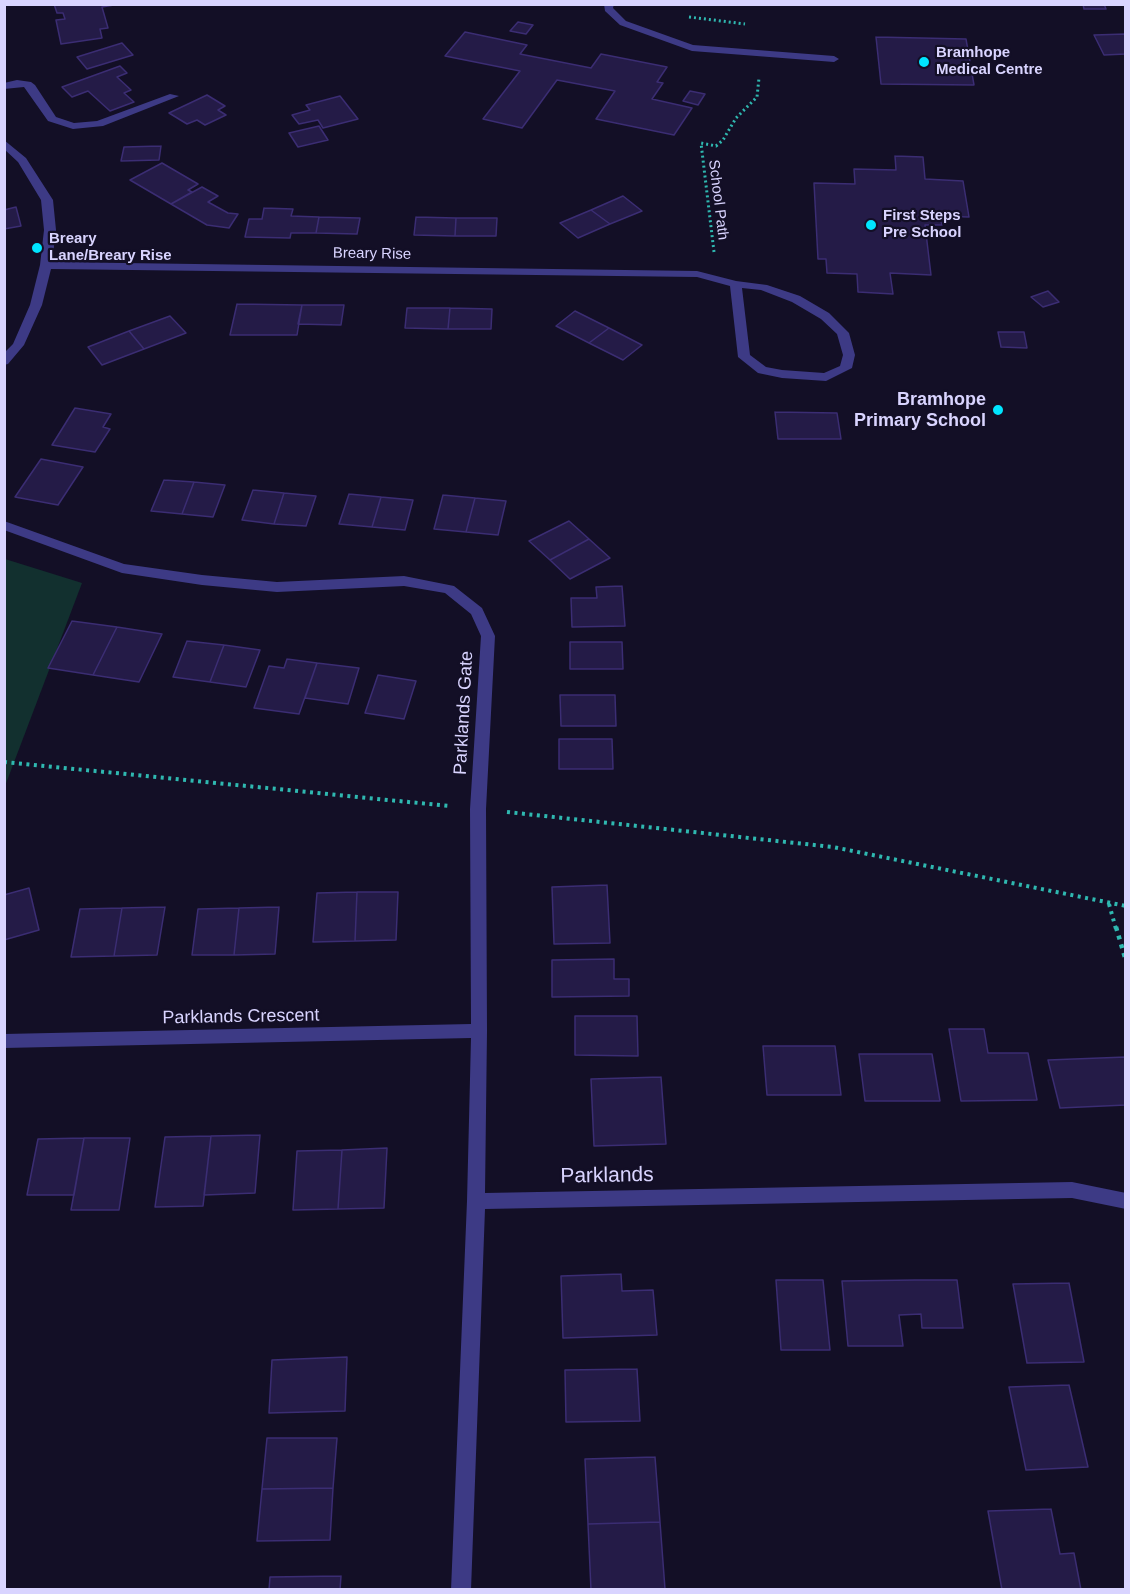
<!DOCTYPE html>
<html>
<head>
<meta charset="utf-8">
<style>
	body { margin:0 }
	#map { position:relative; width:1130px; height:1594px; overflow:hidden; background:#130f26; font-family:Helvetica,sans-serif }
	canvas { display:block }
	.frame { position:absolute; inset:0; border:6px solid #d9d4ff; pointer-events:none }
</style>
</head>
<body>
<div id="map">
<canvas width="1130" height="1594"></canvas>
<div class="frame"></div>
</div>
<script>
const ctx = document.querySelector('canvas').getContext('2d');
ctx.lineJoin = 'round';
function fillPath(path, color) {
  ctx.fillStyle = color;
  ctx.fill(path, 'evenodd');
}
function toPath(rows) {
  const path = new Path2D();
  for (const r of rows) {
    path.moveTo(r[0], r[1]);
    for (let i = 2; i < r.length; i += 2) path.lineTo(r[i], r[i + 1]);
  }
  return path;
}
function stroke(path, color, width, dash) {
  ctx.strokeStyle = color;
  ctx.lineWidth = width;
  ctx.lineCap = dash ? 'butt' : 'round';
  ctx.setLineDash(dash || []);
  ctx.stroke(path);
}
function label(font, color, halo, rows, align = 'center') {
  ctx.font = font + ' Helvetica,sans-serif';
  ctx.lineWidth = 4.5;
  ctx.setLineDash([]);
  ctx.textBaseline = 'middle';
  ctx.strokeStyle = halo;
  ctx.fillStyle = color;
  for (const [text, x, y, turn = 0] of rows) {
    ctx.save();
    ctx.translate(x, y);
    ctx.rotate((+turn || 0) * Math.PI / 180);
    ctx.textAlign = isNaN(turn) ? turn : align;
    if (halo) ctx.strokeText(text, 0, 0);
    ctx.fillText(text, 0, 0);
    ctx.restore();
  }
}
fillPath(toPath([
	[5,559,82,583,5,786]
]), '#12302f');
const building = toPath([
	[54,4,120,4,102,7,108,28,100,29,102,38,61,44,56,20,65,19,63,13,57,13,54,4],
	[1083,4,1104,4,1106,9,1084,9,1083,4],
	[518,22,533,25,526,34,510,31,518,22],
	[465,32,527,45,520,54,591,68,601,54,667,67,657,82,663,83,652,99,692,108,674,135,596,119,615,91,557,80,522,128,483,119,520,71,445,56,465,32],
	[1126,34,1126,54,1104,55,1094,35,1126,34],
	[876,37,966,39,974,85,881,84,876,37],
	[122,43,133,55,87,69,77,57,122,43],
	[120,66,127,73,117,77,131,90,124,93,134,102,110,111,88,91,72,97,62,87,120,66],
	[690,91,705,94,698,105,683,101,690,91],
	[207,95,225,106,218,110,226,115,205,125,197,120,187,124,169,113,207,95],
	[340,96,358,119,323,128,318,120,299,124,292,115,310,110,306,105,340,96],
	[319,126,328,140,298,147,289,133,319,126],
	[161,146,159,160,121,161,124,147,161,146],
	[895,156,923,157,925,179,963,181,969,217,940,216,942,225,925,225,931,275,890,273,893,294,858,292,857,274,827,273,826,259,818,259,814,183,855,184,854,169,896,170,895,156],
	[162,163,198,184,188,190,192,192,171,204,130,180,162,163],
	[202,187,218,196,208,202,228,213,238,214,229,228,207,225,171,204,202,187],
	[623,196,642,211,610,224,591,210,623,196],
	[16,207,21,226,4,229,4,210,16,207],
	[264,208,293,209,291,216,319,217,316,233,291,233,290,238,245,237,249,219,262,219,264,208],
	[591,210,610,224,578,238,560,223,591,210],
	[319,217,360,218,357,234,316,233,319,217],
	[416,217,456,218,455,236,414,235,416,217],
	[456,218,497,218,496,236,455,236,456,218],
	[1048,291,1059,302,1043,307,1031,297,1048,291],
	[237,304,302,305,297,335,230,335,237,304],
	[302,305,344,305,341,325,298,324,302,305],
	[407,308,450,308,448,329,405,328,407,308],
	[450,308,492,309,491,329,448,329,450,308],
	[575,311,609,328,589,343,556,326,575,311],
	[170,316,186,333,144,349,129,331,170,316],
	[609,328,642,345,623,360,589,343,609,328],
	[129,331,144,349,102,365,88,347,129,331],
	[998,332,1024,332,1027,348,1001,347,998,332],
	[75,408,111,414,103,427,110,429,95,452,52,445,75,408],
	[775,412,837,413,841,439,778,439,775,412],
	[41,459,83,467,58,505,15,497,41,459],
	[164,480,194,482,182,514,151,511,164,480],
	[194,482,225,485,213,517,182,514,194,482],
	[253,490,284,493,274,524,242,520,253,490],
	[284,493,316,496,306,526,274,524,284,493],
	[349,494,381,497,372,527,339,524,349,494],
	[443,495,475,498,466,532,434,529,443,495],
	[381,497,413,500,405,530,372,527,381,497],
	[475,498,506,501,498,535,466,532,475,498],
	[569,521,589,539,550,560,529,541,569,521],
	[589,539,610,558,570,579,550,560,589,539],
	[622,586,625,626,572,627,571,598,597,598,596,587,622,586],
	[72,621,117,627,93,675,48,668,72,621],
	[117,627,162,634,139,682,93,675,117,627],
	[187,641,224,645,210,682,173,677,187,641],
	[570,642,622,642,623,669,570,669,570,642],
	[224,645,260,650,246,687,210,682,224,645],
	[287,659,317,663,299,714,254,708,269,666,284,668,287,659],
	[317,663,359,668,348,704,305,698,317,663],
	[378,675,416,681,404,719,365,713,378,675],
	[560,695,615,695,616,726,561,726,560,695],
	[559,739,612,739,613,769,559,769,559,739],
	[607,885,610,943,554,944,552,887,607,885],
	[29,888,39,930,4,940,4,895,29,888],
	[357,892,398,892,396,940,355,941,357,892],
	[357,892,355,941,313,942,317,893,357,892],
	[165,907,157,955,114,956,122,908,165,907],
	[279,907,275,954,234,955,239,908,279,907],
	[122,908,114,956,71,957,80,909,122,908],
	[239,908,234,955,192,955,198,909,239,908],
	[614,959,614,979,629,979,629,996,552,997,552,960,614,959],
	[575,1016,637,1016,638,1056,575,1055,575,1016],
	[949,1029,984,1029,988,1053,1028,1053,1037,1100,961,1101,949,1029],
	[763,1046,835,1046,841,1095,767,1095,763,1046],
	[859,1054,932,1054,940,1101,865,1101,859,1054],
	[1126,1057,1126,1105,1060,1108,1048,1060,1126,1057],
	[661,1077,666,1144,594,1146,591,1079,661,1077],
	[260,1135,255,1193,204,1195,211,1136,260,1135],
	[211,1136,203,1206,155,1207,165,1137,211,1136],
	[84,1138,130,1138,119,1210,71,1210,84,1138],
	[84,1138,74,1195,27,1195,38,1139,84,1138],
	[387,1148,384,1208,338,1209,342,1150,387,1148],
	[342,1150,338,1209,293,1210,297,1151,342,1150],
	[621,1274,622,1291,653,1290,657,1335,563,1338,561,1276,621,1274],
	[776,1280,823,1280,830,1350,781,1350,776,1280],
	[916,1280,957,1280,963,1328,922,1328,921,1314,899,1315,903,1346,848,1346,842,1281,916,1280],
	[1069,1283,1084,1362,1027,1363,1013,1284,1069,1283],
	[347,1357,345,1411,269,1413,272,1360,347,1357],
	[637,1369,640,1421,566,1422,565,1370,637,1369],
	[1069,1385,1088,1467,1026,1470,1009,1387,1069,1385],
	[267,1438,337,1438,333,1488,262,1489,267,1438],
	[655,1457,660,1522,588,1524,585,1459,655,1457],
	[333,1488,330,1540,257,1541,262,1489,333,1488],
	[1051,1509,1060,1554,1074,1553,1081,1590,1002,1590,988,1511,1051,1509],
	[660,1522,665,1589,591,1590,588,1524,660,1522],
	[341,1576,340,1590,269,1590,270,1577,341,1576]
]);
fillPath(building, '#241b47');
stroke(building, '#3b2d73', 1.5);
stroke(toPath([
	[689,17,745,24],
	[714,252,701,143,716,146,723,140,736,118,757,97,759,78]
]), '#2fb8b0', 3, [2, 3]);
stroke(toPath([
	[4,762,449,806],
	[507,812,833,847,1126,906],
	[1109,904,1116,929]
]), '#2fb8b0', 4, [3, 4.5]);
stroke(toPath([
	[1116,927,1126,961]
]), '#2fb8b0', 4.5, [4, 5]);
fillPath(toPath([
	[604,4,614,4,613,8,626,21,693,45,834,56,839,59,834,62,692,51,620,25,605,11,604,4],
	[17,80,31,82,35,85,56,117,74,123,97,121,170,94,179,96,103,126,73,129,48,121,24,87,4,89,4,83,17,80],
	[4,140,26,158,53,200,56,230,52,262,697,271,736,281,767,285,800,296,829,313,849,333,855,355,852,368,826,381,782,378,758,373,738,357,730,286,697,277,51,269,42,305,24,345,8,364,4,365,4,353,13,344,30,305,40,265,44,230,41,200,18,162,4,149,4,140],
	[742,288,761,290,792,302,821,319,837,334,843,355,840,366,824,373,782,370,766,367,750,355,742,288],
	[4,521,124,564,202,575,277,582,404,576,454,586,482,608,495,636,486,809,487,1031,485,1193,1072,1182,1126,1193,1126,1209,1072,1198,485,1209,471,1590,451,1590,467,1201,471,1038,4,1048,4,1034,471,1024,470,809,481,636,471,614,445,593,404,586,277,592,202,585,122,573,4,530,4,521]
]), '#3d3a85');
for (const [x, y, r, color] of [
	[924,62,6,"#00e5ff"],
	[871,225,6,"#00e5ff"],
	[37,248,6,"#00e5ff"],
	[998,410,6,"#00e5ff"]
]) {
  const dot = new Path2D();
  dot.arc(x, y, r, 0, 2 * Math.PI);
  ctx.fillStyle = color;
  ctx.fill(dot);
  stroke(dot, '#130f26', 2);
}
label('bold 15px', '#d9d4ff', '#130f26', [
	["Bramhope",936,53],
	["Medical Centre",936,70],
	["First Steps",883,216],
	["Pre School",883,233],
	["Breary",49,239],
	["Lane/Breary Rise",49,256]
], 'left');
label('15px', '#d9d4ff', '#130f26', [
	["School Path",718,200,83],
	["Breary Rise",372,254,1]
]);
label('bold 18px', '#d9d4ff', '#130f26', [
	["Bramhope",986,400],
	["Primary School",986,421]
], 'right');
label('18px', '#d9d4ff', '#130f26', [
	["Parklands Gate",464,713,-87],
	["Parklands Crescent",241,1017,-1]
]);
label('21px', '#d9d4ff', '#130f26', [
	["Parklands",607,1176,-1]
]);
</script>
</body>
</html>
